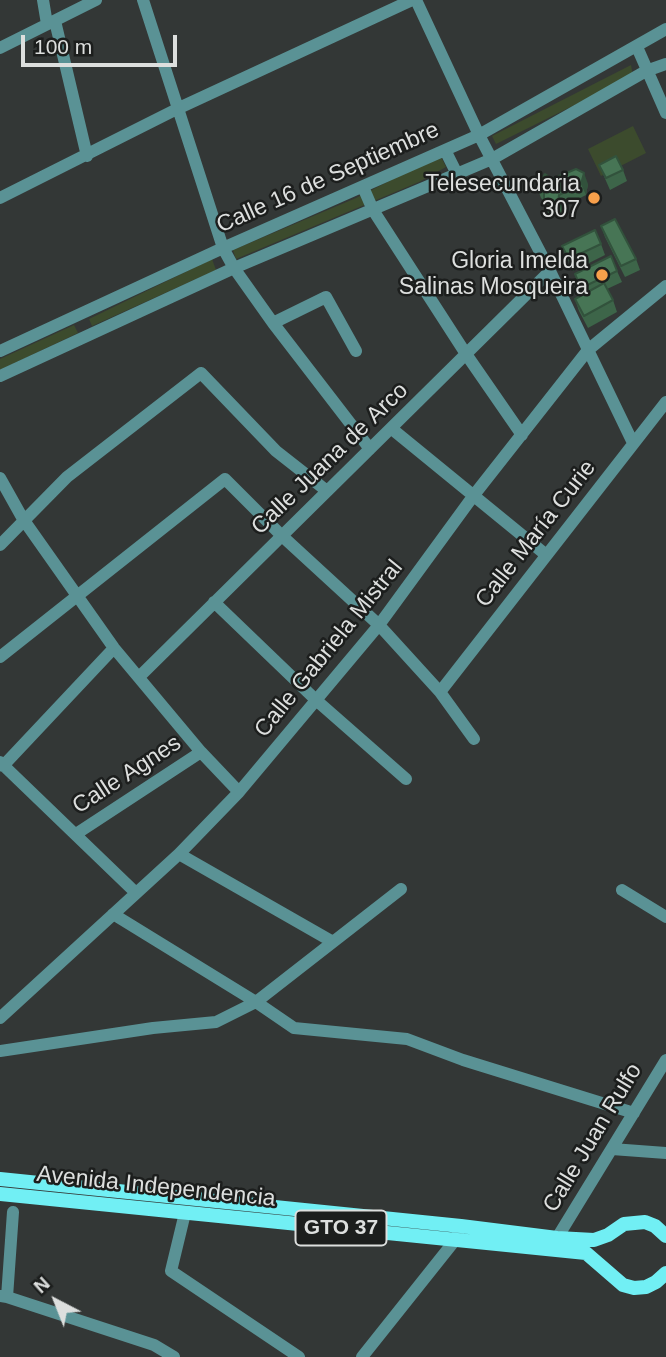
<!DOCTYPE html>
<html>
<head>
<meta charset="utf-8">
<style>
	body { margin:0 }
	#map { position:relative; width:666px; height:1357px; overflow:hidden; background:#333736; font-family:Arial,sans-serif }
	canvas { display:block }
	.north { position:absolute; left:21px; top:1266px; width:70px; height:70px; -webkit-text-stroke:5px #1c1e1d; paint-order:stroke; rotate:318deg; font-size:19px; font-weight:700; line-height:28px; text-align:center; color:#dddfde }
	.north::after { content:''; display:block; margin:auto; width:24px; height:32px; background:#dddfde; clip-path:polygon(50% 0,100% 100%,50% 72%,0 100%) }
	.scale { position:absolute; left:21px; top:35px; width:156px; height:32px; box-sizing:border-box; border:4px solid #dddfde; border-top:0; padding-left:9px; font-size:21px; line-height:24px; white-space:nowrap; color:#dddfde; -webkit-text-stroke:5px #1c1e1d; paint-order:stroke }
</style>
</head>
<body>
<div id="map">
<canvas width="666" height="1357"></canvas>
<div class="north">N</div>
<div class="scale">100 m</div>
</div>
<script>
const ctx = document.querySelector('canvas').getContext('2d');
ctx.lineJoin = 'round';
function fillPath(path, color) {
  ctx.fillStyle = color;
  ctx.fill(path, 'evenodd');
}
function toPath(rows) {
  const path = new Path2D();
  for (const r of rows) {
    path.moveTo(r[0], r[1]);
    for (let i = 2; i < r.length; i += 2) path.lineTo(r[i], r[i + 1]);
  }
  return path;
}
function stroke(path, color, width, dash) {
  ctx.strokeStyle = color;
  ctx.lineWidth = width;
  ctx.lineCap = dash ? 'butt' : 'round';
  ctx.setLineDash(dash || []);
  ctx.stroke(path);
}
function label(font, color, halo, rows, align = 'center') {
  ctx.font = font + ' Arial,sans-serif';
  ctx.lineWidth = 5;
  ctx.setLineDash([]);
  ctx.textBaseline = 'middle';
  ctx.strokeStyle = halo;
  ctx.fillStyle = color;
  for (const [text, x, y, turn = 0] of rows) {
    ctx.save();
    ctx.translate(x, y);
    ctx.rotate((+turn || 0) * Math.PI / 180);
    ctx.textAlign = isNaN(turn) ? turn : align;
    if (halo) ctx.strokeText(text, 0, 0);
    ctx.fillText(text, 0, 0);
    ctx.restore();
  }
}
fillPath(toPath([
	[631,65,633,76,496,144,492,136],
	[633,126,646,153,601,176,588,149],
	[440,155,446,167,419,182,236,259,233,250,356,198],
	[212,259,216,270,92,326,89,319],
	[74,325,78,333,0,370,0,359]
]), '#3c4b2d');
stroke(toPath([
	[43,0,47,24],
	[143,0,223,248,234,268,273,323,370,449],
	[416,0,479,135,550,271,633,443],
	[55,21,87,156],
	[637,47,666,113],
	[0,48,96,0],
	[445,150,457,174],
	[363,187,373,210,466,354,522,435],
	[0,198,179,108,412,0],
	[273,323,326,297,356,351],
	[0,351,223,248,479,135,666,29],
	[0,376,234,268,492,159,646,71,666,64],
	[392,429,545,554],
	[0,478,23,519,114,648,201,752,239,792],
	[0,545,67,477,201,373,276,451,327,491],
	[214,602,316,700,406,779],
	[0,657,225,479,281,535,379,625,440,692,474,739],
	[139,677,550,271],
	[440,692,666,402],
	[0,762,136,893],
	[3,766,114,648],
	[76,834,201,752],
	[179,854,333,942],
	[622,890,666,917],
	[113,914,256,1002,294,1028,407,1039,463,1060,634,1113],
	[0,1018,179,854,239,792,379,625,474,495,588,350,666,286],
	[0,1051,153,1028,216,1022,256,1002,401,889],
	[612,1149,666,1153],
	[185,1213,171,1271,299,1357],
	[557,1238,666,1060],
	[0,1296,7,1297,154,1345,174,1357],
	[7,1297,13,1212],
	[362,1357,456,1239,458,1233]
]), '#5a9295', 12);
stroke(toPath([
	[0,1179,461,1226,557,1238,594,1240,608,1235,624,1224,645,1222,655,1226,666,1236],
	[0,1194,586,1253,623,1285,634,1288,646,1287,656,1282,666,1273]
]), '#71eff4', 14);
fillPath(toPath([
	[599,165,623,170,627,181,610,190],
	[552,179,588,184,586,195,564,206,563,214,548,213,544,201,541,198,537,187],
	[601,226,636,259,640,270,625,277,605,237],
	[601,244,605,255,573,271,562,246],
	[617,271,622,282,607,289,613,300,617,312,588,328,579,311,575,299,583,294,575,274]
]), '#3d6549');
fillPath(toPath([
	[584,173,588,184,586,195,581,184],
	[559,195,564,206,563,214,558,202]
]), '#32523c');
const building = toPath([
	[616,156,623,170,606,178,599,165,616,156],
	[576,169,584,173,581,184,559,195,558,202,544,202,544,193,537,187,545,174,552,179,576,169],
	[615,219,636,259,621,266,601,226,615,219],
	[595,230,601,244,569,259,562,246,595,230],
	[611,256,617,271,581,288,575,274,611,256],
	[604,283,613,300,584,316,575,299,604,283]
]);
fillPath(building, '#477555');
stroke(building, '#32523c', 2);
for (const [x, y, r, color] of [
	[594,198,7,"#f8a04b"],
	[602,275,7,"#f8a04b"]
]) {
  const dot = new Path2D();
  dot.arc(x, y, r, 0, 2 * Math.PI);
  ctx.fillStyle = color;
  ctx.fill(dot);
  stroke(dot, '#1c1e1d', 2.5);
}
for (const [x, y, w] of [
	[341,1228,91]
]) {
  const box = new Path2D();
  box.roundRect(x - w / 2, y - 17.5, w, 35, 5);
  ctx.fillStyle = '#1c1e1d';
  ctx.fill(box);
  stroke(box, '#dddfde', 2);
}
label('bold 21px', '#dddfde', null, [
	["GTO 37",341,1228]
]);
label('23px', '#dddfde', '#1c1e1d', [
	["Calle 16 de Septiembre",328,178,-24],
	["Calle Juana de Arco",330,459,-44],
	["Calle María Curie",536,534,-52],
	["Calle Gabriela Mistral",329,649,-51],
	["Calle Agnes",127,775,-33],
	["Calle Juan Rulfo",593,1138,-59],
	["Avenida Independencia",156,1187,6]
]);
label('23px', '#dddfde', '#1c1e1d', [
	["Telesecundaria",580,185],
	["307",580,211],
	["Gloria Imelda",588,262],
	["Salinas Mosqueira",588,288]
], 'right');
</script>
</body>
</html>
